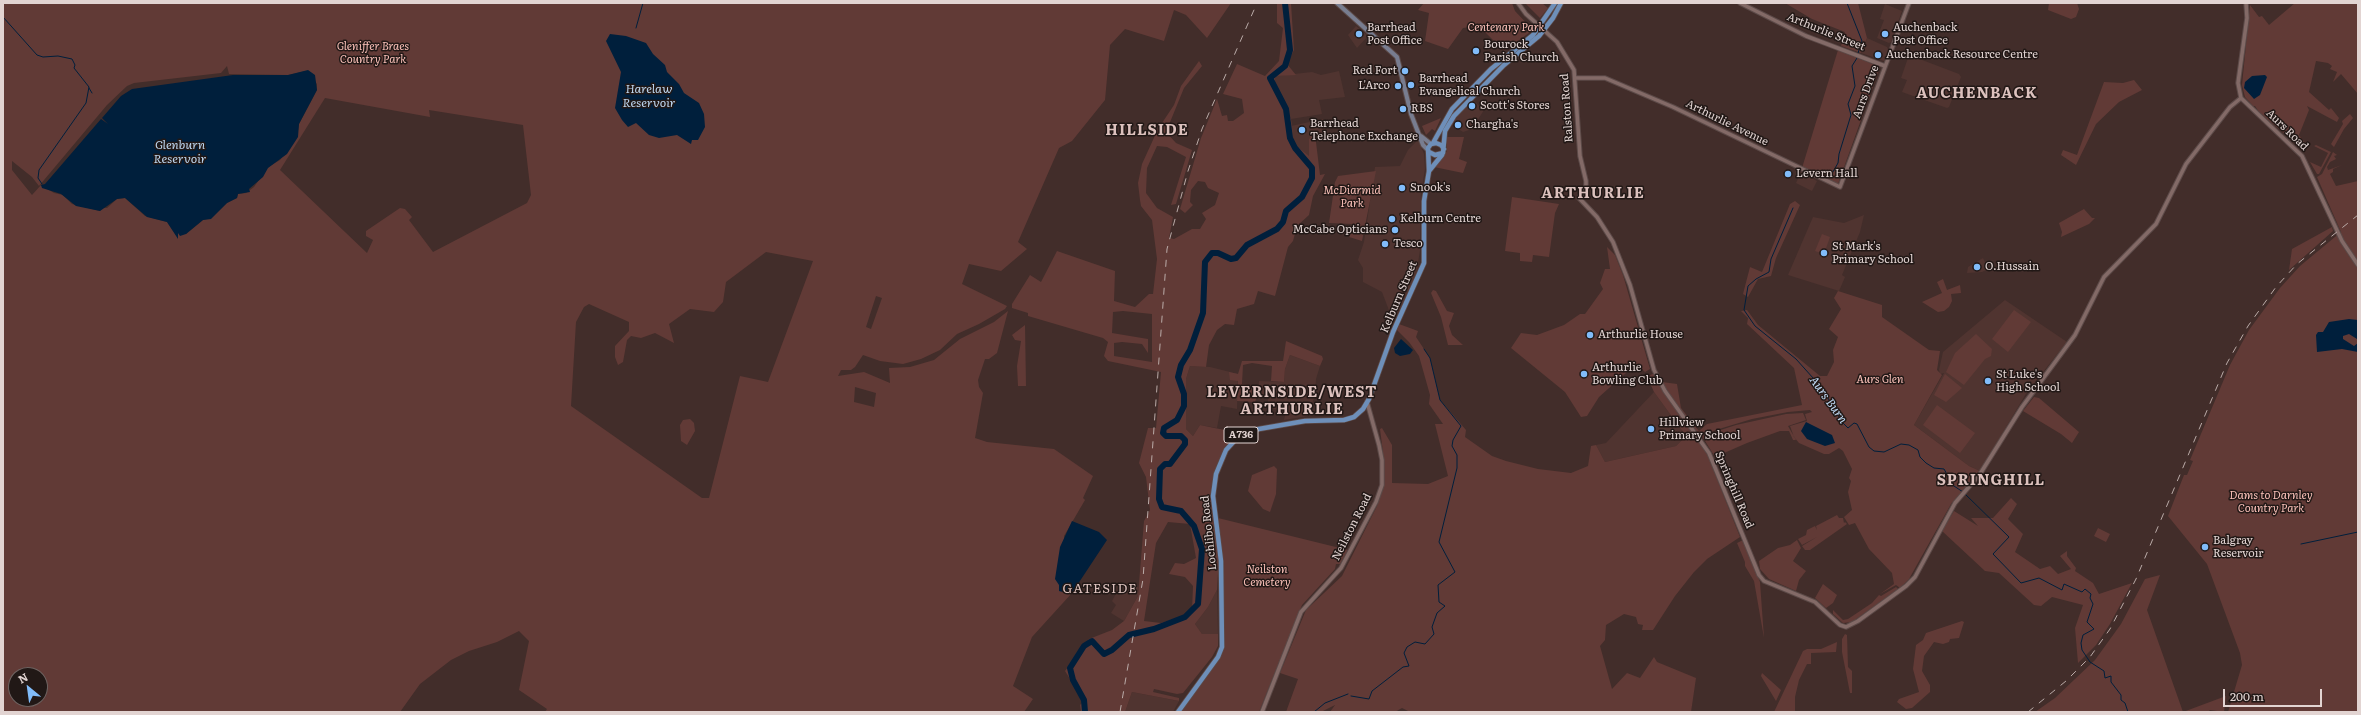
<!DOCTYPE html>
<html>
<head>
<meta charset="utf-8">
<style>
	body { margin:0 }
	#map { position:relative; width:2361px; height:715px; overflow:hidden; background:#422d2a; font-family:Literata,serif }
	canvas { display:block }
	.frame { position:absolute; inset:0; border:4px solid #e2d4d2; pointer-events:none }
	.north { position:absolute; left:8px; top:667px; width:40px; height:40px; box-sizing:border-box; background:#211816; border:1px solid #6e6361; border-radius:50%; rotate:331deg; font-size:11px; font-weight:700; line-height:16px; text-align:center; color:#e2d4d2 }
	.north::after { content:''; display:block; margin:auto; width:14px; height:18px; background:#81bcfa; clip-path:polygon(50% 0,100% 100%,50% 72%,0 100%) }
	.scale { position:absolute; left:2223px; top:689px; width:99px; height:18px; box-sizing:border-box; border:2px solid #e2d4d2; border-top:0; padding-left:5px; font-size:12px; line-height:14px; white-space:nowrap; color:#e2d4d2; -webkit-text-stroke:3px #211816; paint-order:stroke }
</style>
</head>
<body>
<div id="map">
<canvas width="2361" height="715"></canvas>
<div class="frame"></div>
<div class="north">N</div>
<div class="scale">200 m</div>
</div>
<script>
const ctx = document.querySelector('canvas').getContext('2d');
ctx.lineJoin = 'round';
function fillPath(path, color) {
  ctx.fillStyle = color;
  ctx.fill(path, 'evenodd');
}
function toPath(rows) {
  const path = new Path2D();
  for (const r of rows) {
    path.moveTo(r[0], r[1]);
    for (let i = 2; i < r.length; i += 2) path.lineTo(r[i], r[i + 1]);
  }
  return path;
}
function stroke(path, color, width, dash) {
  ctx.strokeStyle = color;
  ctx.lineWidth = width;
  ctx.lineCap = dash ? 'butt' : 'round';
  ctx.setLineDash(dash || []);
  ctx.stroke(path);
}
function label(font, color, halo, rows, align = 'center') {
  ctx.font = font + ' Literata,serif';
  ctx.lineWidth = 3;
  ctx.setLineDash([]);
  ctx.textBaseline = 'middle';
  ctx.strokeStyle = halo;
  ctx.fillStyle = color;
  for (const [text, x, y, turn = 0] of rows) {
    ctx.save();
    ctx.translate(x, y);
    ctx.rotate((+turn || 0) * Math.PI / 180);
    ctx.textAlign = isNaN(turn) ? turn : align;
    if (halo) ctx.strokeText(text, 0, 0);
    ctx.fillText(text, 0, 0);
    ctx.restore();
  }
}
fillPath(toPath([
	[1885,4,1902,11,1891,42,1889,43,1877,38,1884,20,1880,19],
	[1356,26,1368,36,1357,48,1348,35],
	[1867,38,1887,47,1888,50,1884,61,1861,53],
	[1909,55,1959,74,1961,77,1949,107,1947,108,1902,92,1907,80,1901,78],
	[1339,71,1345,97,1319,100,1322,114,1291,119,1274,84,1276,76,1312,72,1321,75],
	[1472,99,1484,110,1472,129,1463,132,1451,124],
	[1323,119,1326,132,1315,134,1309,157,1294,144,1291,126],
	[1416,142,1419,142,1424,154,1425,169,1421,193,1420,250,1416,276,1404,302,1398,312,1390,313,1382,292,1363,282,1363,268,1358,260,1364,242,1375,167,1400,166,1408,150],
	[1801,172,1817,181,1812,191,1796,183],
	[1864,215,1860,232,1842,275,1845,277,1839,291,1788,275,1813,217,1844,223],
	[1983,258,1988,269,1982,272,1967,273,1968,267],
	[2005,300,2067,342,2027,392,1980,471,1969,466,1914,425,1944,373,1940,374,1939,370,1943,352],
	[1290,355,1320,366,1316,379,1315,395,1308,416,1284,420,1286,411,1268,408,1268,395,1258,394,1259,381,1284,382,1285,369],
	[1190,366,1210,367,1238,374,1237,409,1221,406,1217,428,1200,425,1193,436,1186,429,1186,379],
	[1654,392,1686,436,1676,446,1605,462,1596,445,1606,443],
	[1131,585,1138,587,1138,596,1124,621,1111,613,1116,605,1112,601,1117,592,1123,590,1127,592],
	[1217,590,1218,634,1202,634,1195,624,1208,607],
	[1132,692,1179,701,1173,712,1125,712]
]), '#503430');
fillPath(toPath([
	[3,3,1231,3,1207,38,1186,15,1174,10,1164,41,1125,29,1110,45,1105,100,1072,141,1059,148,1018,242,1027,249,1001,271,969,264,962,284,1007,306,1005,309,979,324,957,334,940,350,921,359,903,364,880,361,863,355,855,367,851,370,841,370,838,376,864,372,890,383,889,368,910,367,934,360,960,339,994,322,1008,311,997,353,989,359,985,359,978,380,979,387,983,393,975,438,987,442,1054,449,1093,476,1083,498,1085,500,1064,536,1067,593,1072,593,1032,637,1013,686,1033,699,1024,712,545,712,547,709,519,690,529,641,519,631,497,642,469,651,451,660,420,684,400,712,3,712],
	[227,66,229,74,288,75,306,71,317,84,317,90,299,124,297,136,280,160,268,167,254,187,246,193,238,194,237,198,227,203,211,218,203,220,186,234,178,233,178,236,176,235,167,222,145,216,125,198,117,199,107,208,101,208,100,211,72,204,63,195,54,193,41,185,32,195,12,170,12,161,32,177,39,186,107,105,127,86,134,83,221,73],
	[325,98,430,117,429,110,523,125,531,195,527,203,433,252,409,220,412,217,405,209,400,208,366,231,366,236,373,240,367,253,280,170],
	[766,252,813,261,768,382,740,376,709,498,702,498,571,406,576,322,584,307,589,304,629,322,629,331,615,346,615,357,618,365,623,362,627,340,631,336,641,338,655,333,674,343,669,324,690,309,714,312,723,302,726,282],
	[876,296,882,298,871,329,866,327],
	[855,387,876,393,874,407,854,402],
	[16,675,40,675,40,699,16,699],
	[1277,3,1291,3,1294,50,1287,64,1296,75,1276,76,1274,84,1291,119,1294,144,1309,156,1309,139,1315,134,1320,175,1325,174,1313,196,1309,215,1297,226,1293,241,1288,247,1275,296,1258,291,1254,304,1237,309,1234,325,1225,324,1217,330,1209,345,1206,367,1190,366,1186,379,1186,429,1193,436,1200,425,1239,433,1229,442,1217,464,1212,486,1211,503,1219,556,1217,590,1208,607,1195,624,1202,634,1218,634,1218,646,1212,657,1183,693,1177,694,1154,689,1153,692,1179,698,1179,701,1132,692,1125,712,1081,712,1080,705,1084,701,1065,671,1089,639,1112,630,1124,621,1138,596,1144,521,1150,510,1146,477,1139,463,1148,428,1156,428,1161,372,1108,361,1104,356,1108,342,1103,338,1028,316,1028,313,1012,308,1012,304,1030,275,1041,282,1057,251,1115,271,1114,301,1135,307,1149,294,1153,294,1157,259,1152,220,1141,206,1140,200,1138,183,1142,164,1158,129,1174,105,1181,86,1199,61,1202,66,1184,88,1166,132,1176,143,1192,150,1176,204,1171,205,1186,157,1167,147,1157,146,1147,168,1146,193,1157,208,1173,217,1169,238,1174,239,1192,229,1200,229,1206,219,1202,213,1215,205,1219,193,1208,188,1205,182,1198,181,1191,190,1190,202,1193,205,1185,213,1180,209,1201,138,1217,99,1222,116,1227,115,1228,121,1233,121,1244,113,1242,99,1223,94,1237,64,1265,76,1279,61,1283,28,1277,23],
	[1123,311,1152,314,1152,362,1114,356,1114,343,1122,342,1142,344,1148,353,1148,339,1112,333,1113,312],
	[1168,522,1190,524,1196,558,1184,564,1175,563,1169,574,1185,577,1193,586,1192,610,1185,615,1161,623,1144,621,1156,543],
	[1424,3,1512,3,1515,11,1533,30,1504,51,1486,33,1471,27,1463,28,1448,49,1425,41,1429,13,1418,10],
	[1525,3,1542,3,1548,8,1540,18],
	[1785,3,1858,3,1867,38,1861,53,1841,46,1845,32,1812,19],
	[2049,3,2077,3,2079,9,2076,17,2071,19,2048,10],
	[2295,3,2358,3,2358,94,2341,74,2333,82,2337,72,2330,69,2332,66,2328,63,2316,61,2309,92,2329,110,2331,108,2339,118,2337,122,2307,106,2309,110,2299,135,2305,143,2301,148,2259,112,2255,106,2253,106,2245,97,2242,85,2250,5,2259,17,2262,16,2269,25],
	[1838,50,1880,67,1838,184,1802,168],
	[2134,80,2142,90,2119,102,2096,124,2076,165,2061,155,2063,150,2077,155,2104,82,2123,83],
	[2350,114,2353,118,2344,129,2334,147,2331,144,2343,124,2342,121],
	[1441,118,1435,131,1432,129,1426,135,1422,126],
	[1447,137,1464,137,1459,159,1467,162,1463,173,1434,167,1447,151],
	[2316,145,2331,152,2319,174,2317,174,2310,162,2321,167,2328,153,2314,146],
	[2333,152,2337,155,2334,156,2336,159,2330,162,2327,167,2328,170,2342,165,2333,169,2333,172,2330,174,2336,186,2358,181,2358,712,2228,712,2242,665,2240,653,2207,564,2168,516,2184,475,2187,475,2193,461,2190,460,2230,365,2249,330,2280,288,2300,266,2341,232,2317,177,2322,174],
	[1376,171,1362,241,1349,237,1353,224,1329,223,1335,182,1338,176],
	[1512,197,1559,204,1555,213,1549,257,1533,255,1532,262,1520,261,1520,253,1505,251],
	[1795,201,1800,205,1776,258,1771,276,1758,279,1748,297,1743,294,1750,267,1762,272,1790,204],
	[2084,209,2092,218,2095,218,2089,224,2061,237,2062,232,2059,223],
	[2332,227,2333,231,2289,270,2292,249],
	[1822,234,1830,237,1824,254,1815,251],
	[1607,247,1615,255,1623,275,1650,369,1645,372,1636,364,1599,397,1587,416,1581,417,1565,392,1511,348,1521,333,1537,335,1564,325,1580,314,1585,314,1603,289,1600,283,1605,269,1610,269],
	[1943,279,1947,290,1960,285,1961,293,1951,294,1952,301,1949,307,1944,311,1938,312,1922,302,1942,293,1937,282],
	[1433,290,1436,291,1447,311,1454,313,1449,326,1452,335,1463,345,1448,345,1441,317,1431,293],
	[1838,291,1882,305,1882,317,1929,350,1940,351,1937,370,1942,375,1914,425,1969,466,1980,471,1951,504,1909,579,1900,588,1896,585,1880,594,1894,584,1892,573,1869,549,1855,523,1849,525,1844,517,1852,510,1848,492,1851,481,1849,478,1852,469,1843,451,1839,448,1829,454,1824,454,1799,443,1794,437,1790,426,1807,421,1805,414,1812,412,1810,410,1788,412,1752,419,1696,436,1708,456,1740,537,1707,559,1694,572,1675,596,1653,630,1642,630,1643,625,1638,624,1636,617,1624,614,1606,625,1605,640,1600,646,1612,689,1627,673,1640,678,1654,657,1657,662,1696,678,1691,712,1410,712,1402,708,1395,712,1330,712,1335,705,1321,712,1286,712,1298,679,1280,673,1306,610,1342,576,1377,506,1383,486,1383,452,1380,429,1382,428,1392,445,1392,483,1428,484,1448,476,1435,424,1443,424,1429,404,1430,395,1419,356,1409,342,1397,330,1399,324,1418,331,1416,337,1430,358,1440,400,1466,430,1465,437,1492,456,1506,461,1538,469,1571,473,1588,466,1591,446,1596,445,1605,462,1676,446,1686,436,1654,392,1647,377,1656,372,1662,382,1677,384,1681,408,1699,431,1707,424,1802,405,1794,368,1747,324,1748,318,1741,311,1747,310,1758,325,1820,376,1827,376,1834,362,1833,350,1838,337,1829,329,1841,309,1834,298],
	[2014,310,2031,322,2008,352,1992,339],
	[1025,325,1026,386,1018,386,1017,366,1021,341,1015,340,1012,335],
	[1976,334,1992,349,1991,356,1985,359,1964,385,1946,372,1955,353],
	[1286,341,1322,356,1323,359,1320,366,1290,355,1285,369,1284,382,1271,381,1272,366,1252,363,1243,365,1242,384,1259,386,1258,394,1255,402,1237,401,1238,381,1230,380,1229,372,1238,374,1242,361,1283,361],
	[1945,374,1962,388,1946,402,1934,395],
	[2034,397,2039,398,2079,432,2072,443,2061,434,2023,411],
	[1937,405,1975,433,1960,453,1923,425],
	[1803,413,1806,420,1788,426,1796,440,1793,440,1789,431,1780,431,1747,443,1715,457,1702,436,1736,425,1786,414],
	[690,419,694,423,695,431,687,445,681,441,680,425,683,420],
	[1274,466,1277,469,1276,494,1270,512,1263,509,1248,491,1252,475],
	[2011,498,2017,504,2008,519,2023,534,2015,552,2040,569,2050,566,2058,574,2071,569,2060,556,2067,551,2067,556,2076,568,2075,571,2093,583,2099,594,2132,583,2110,624,2096,645,2078,663,2075,628,2083,605,2052,597,2041,606,2034,605,1999,573,1985,571,1942,531,1954,511,1978,526,1971,518,1993,518],
	[1837,515,1839,518,1843,518,1844,523,1845,522,1847,524,1810,550,1805,550,1802,546,1817,537,1802,545,1798,539,1806,535,1807,530,1815,526,1817,530,1816,526],
	[1218,518,1348,550,1340,564,1336,564,1335,569,1302,605,1259,712,1180,712,1222,654,1224,641],
	[2098,528,2110,534,2106,542,2094,536],
	[1773,539,1778,548,1790,545,1797,540,1801,548,1793,561,1806,571,1799,580,1796,591,1769,579,1760,569,1759,561,1778,548],
	[1743,540,1760,582,1764,638,1754,581,1745,566,1745,562,1737,543],
	[2160,575,2147,610,2183,712,2226,696,2224,712,2210,710,2208,712,2035,712,2055,698,2095,660,2121,624,2145,579],
	[1823,584,1837,595,1833,603,1826,608,1815,598],
	[1896,587,1898,589,1852,622,1843,623,1833,614,1833,610,1843,620,1848,619,1872,603,1879,595,1881,596],
	[1962,621,1964,622,1959,638,1950,639,1949,642,1943,644,1934,642,1924,656,1922,671,1930,685,1930,692,1912,708,1906,709,1897,702,1899,699,1919,692,1913,669,1916,645,1923,640,1926,633],
	[1845,634,1847,635,1848,667,1852,671,1852,693,1850,693,1842,652,1842,639],
	[1837,642,1836,652,1811,653,1811,664,1807,664,1799,680,1795,697,1795,712,1774,712,1803,651,1807,649,1821,649],
	[1762,673,1781,690,1776,701,1761,676]
]), '#613a36');
fillPath(toPath([
	[610,34,626,36,646,43,653,54,665,65,667,72,679,84,684,93,699,103,704,114,705,127,698,140,692,140,691,144,677,135,659,138,649,135,636,123,628,127,622,120,615,108,621,72,606,41],
	[308,70,315,75,317,90,299,124,298,137,287,154,268,168,263,177,249,189,250,192,238,194,237,198,227,203,211,219,203,220,186,234,180,236,178,233,178,239,167,222,147,217,125,198,117,199,100,211,76,206,61,194,42,188,41,185,45,184,101,119,108,124,102,118,121,96,132,89,233,75,288,75],
	[2265,75,2267,77,2260,95,2254,99,2244,88,2245,82,2252,76],
	[2349,319,2358,320,2358,352,2342,349,2317,352,2316,335,2318,332,2323,332,2329,322],
	[2349,334,2357,339,2358,343,2354,346,2343,339,2343,336],
	[1401,339,1413,350,1410,354,1400,356,1395,353,1394,348],
	[1806,422,1832,435,1835,443,1825,446,1807,439,1801,431],
	[1072,521,1099,532,1107,540,1072,593,1067,593,1059,591,1059,585,1055,579,1060,547]
]), '#001f3c');
stroke(toPath([
	[1847,3,1862,41,1858,53],
	[3,17,37,55,43,57,58,56,72,59,75,65,74,68,89,87,86,103,39,170,38,178,42,184],
	[636,28,643,3],
	[89,88,92,93],
	[1830,177,1838,163,1839,154,1851,115,1848,104,1855,86,1852,66,1857,58],
	[1793,208,1771,259,1769,272,1756,279,1748,286,1744,310,1755,326,1796,359,1822,388,1842,422,1848,428,1854,423,1857,424,1869,447,1874,451,1884,452,1901,444,1909,445,1918,450,1920,457,1926,463,1934,468,1944,469,1949,478,1948,482,1963,492],
	[1965,494,2009,537,1993,554,2021,583,2039,578,2062,590,2064,584,2082,592,2085,589,2091,594,2090,598,2093,604,2087,622,2094,629,2083,635,2081,643,2082,650,2090,662,2104,671,2105,678,2111,676,2111,682,2121,695,2121,700,2125,703,2128,712],
	[2301,544,2358,532],
	[1351,696,1369,699,1372,691,1403,667,1409,666,1404,653,1407,647,1415,642,1425,644,1434,634,1432,627,1437,613,1445,606,1439,602,1438,585,1455,572,1439,542,1457,468,1457,455,1452,446,1453,440,1461,426,1440,400,1430,358,1424,349],
	[1302,712,1313,712],
	[1314,712,1325,703,1348,694]
]), '#001f3c', 1);
stroke(toPath([
	[1085,712,1084,700,1073,680,1070,668,1084,646,1092,641,1104,654,1112,650,1129,635,1154,629,1185,617,1198,604,1202,549,1194,526,1181,511,1162,507,1159,499,1160,469,1165,464,1170,464,1185,444,1185,440,1181,436,1166,436,1163,433,1164,428,1177,420,1184,406,1184,394,1178,377,1181,365,1190,350,1203,313,1205,262,1212,253,1218,253,1231,259,1236,258,1247,245,1277,229,1283,222,1286,211,1302,197,1312,178,1312,168,1295,148,1290,138,1286,109,1270,78,1285,66,1290,50,1285,3]
]), '#001f3c', 6);
const tertiary = toPath([
	[1518,3,1526,14,1557,42,1574,70,1580,156,1586,181,1586,186,1579,198,1597,217,1613,242,1630,285,1654,370,1665,391,1709,453,1759,575,1764,581,1815,602,1840,625,1846,627,1858,621,1906,586,1915,577,1955,503,1980,474,2022,407,2075,335,2104,277,2156,224,2186,164,2230,107,2241,98],
	[1740,3,1806,36,1885,66],
	[2246,3,2247,18,2238,83,2241,98,2302,156,2342,241,2358,265],
	[1576,78,1605,78,1673,107,1840,187,1909,3],
	[1262,712,1301,612,1341,568,1376,502,1382,485,1382,460,1379,445,1367,402]
]);
const secondary = toPath([
	[1337,3,1397,57,1411,114,1423,145,1428,150],
	[1421,136,1431,144]
]);
const primary = toPath([
	[1433,143,1452,109,1491,69,1533,35,1555,3],
	[1429,152,1435,155,1443,153,1445,131,1454,116,1504,65,1539,36,1553,18,1561,3],
	[1429,171,1442,155],
	[1178,712,1218,657,1222,647,1221,561,1213,496,1216,474,1226,450,1238,437,1253,430,1305,421,1344,420,1354,417,1363,409,1369,399,1393,332,1424,263,1424,201,1429,171,1428,148,1431,144,1436,143,1441,145,1444,149]
]);
stroke(tertiary, '#5c4a48', 5.5);
stroke(secondary, '#5c4a48', 6);
stroke(primary, '#5c4a48', 6);
stroke(tertiary, '#836a67', 3.5);
stroke(secondary, '#787d90', 4);
stroke(primary, '#6e8fb9', 4.5);
stroke(toPath([
	[1120,712,1143,579,1167,249,1188,171,1202,129,1257,3],
	[2028,712,2066,681,2090,657,2110,629,2136,579,2227,363,2248,326,2276,287,2297,264,2358,215]
]), '#bbaca9', 1, [7, 7]);
for (const [x, y, r, color] of [
	[1359,34,4,"#81bcfa"],
	[1885,34,4,"#81bcfa"],
	[1476,51,4,"#81bcfa"],
	[1878,55,4,"#81bcfa"],
	[1405,71,4,"#81bcfa"],
	[1411,85,4,"#81bcfa"],
	[1398,86,4,"#81bcfa"],
	[1472,106,4,"#81bcfa"],
	[1403,109,4,"#81bcfa"],
	[1458,125,4,"#81bcfa"],
	[1302,130,4,"#81bcfa"],
	[1788,174,4,"#81bcfa"],
	[1402,188,4,"#81bcfa"],
	[1392,219,4,"#81bcfa"],
	[1395,230,4,"#81bcfa"],
	[1385,244,4,"#81bcfa"],
	[1824,253,4,"#81bcfa"],
	[1977,267,4,"#81bcfa"],
	[1590,335,4,"#81bcfa"],
	[1584,374,4,"#81bcfa"],
	[1988,381,4,"#81bcfa"],
	[1651,429,4,"#81bcfa"],
	[2205,547,4,"#81bcfa"]
]) {
  const dot = new Path2D();
  dot.arc(x, y, r, 0, 2 * Math.PI);
  ctx.fillStyle = color;
  ctx.fill(dot);
  stroke(dot, '#211816', 1.5);
}
for (const [x, y, w] of [
	[1241,435,34]
]) {
  const box = new Path2D();
  box.roundRect(x - w / 2, y - 8, w, 16, 3);
  ctx.fillStyle = '#211816';
  ctx.fill(box);
  stroke(box, '#e2d4d2', 1);
}
label('bold 10px', '#e2d4d2', null, [
	["A736",1241,435]
]);
label('11px', '#e2d4d2', '#211816', [
	["Barrhead",1367,28],
	["Post Office",1367,41],
	["Auchenback",1893,28],
	["Post Office",1893,41],
	["Bourock",1484,45],
	["Parish Church",1484,58],
	["Auchenback Resource Centre",1886,55],
	["Red Fort",1397,71,"right"],
	["Barrhead",1419,79],
	["Evangelical Church",1419,92],
	["L'Arco",1390,86,"right"],
	["Scott's Stores",1480,106],
	["RBS",1411,109],
	["Barrhead",1310,124],
	["Telephone Exchange",1310,137],
	["Chargha's",1466,125],
	["Levern Hall",1796,174],
	["Snook's",1410,188],
	["Kelburn Centre",1400,219],
	["McCabe Opticians",1387,230,"right"],
	["Tesco",1393,244],
	["St Mark's",1832,247],
	["Primary School",1832,260],
	["O.Hussain",1985,267],
	["Arthurlie House",1598,335],
	["Arthurlie",1592,368],
	["Bowling Club",1592,381],
	["St Luke's",1996,375],
	["High School",1996,388],
	["Hillview",1659,423],
	["Primary School",1659,436],
	["Balgray",2213,541],
	["Reservoir",2213,554]
], 'left');
label('italic 11px', '#fbc1b9', '#211816', [
	["Centenary Park",1506,28],
	["Gleniffer Braes",373,47],
	["Country Park",373,60],
	["McDiarmid",1352,191],
	["Park",1352,204],
	["Aurs Glen",1880,380],
	["Dams to Darnley",2271,496],
	["Country Park",2271,509],
	["Neilston",1267,570],
	["Cemetery",1267,583]
]);
label('11px', '#e2d4d2', '#211816', [
	["Arthurlie Street",1826,32,22],
	["Aurs Drive",1866,92,-70],
	["Ralston Road",1567,108,-94],
	["Arthurlie Avenue",1727,123,26],
	["Aurs Road",2287,130,44],
	["Kelburn Street",1399,297,-67],
	["Springhill Road",1734,490,67],
	["Neilston Road",1352,527,-63],
	["Lochlibo Road",1209,533,-96]
]);
label('italic 12px', '#bed7f1', '#211816', [
	["Harelaw",649,89],
	["Reservoir",649,103],
	["Glenburn",180,145],
	["Reservoir",180,159],
	["Aurs Burn",1828,400,54]
]);
ctx.letterSpacing = '1px';
label('13px', '#dcc1bd', '#211816', [
	["GATESIDE",1100,589]
]);
ctx.letterSpacing = '0px';
ctx.letterSpacing = '1px';
label('bold 15px', '#dcc1bd', '#211816', [
	["AUCHENBACK",1977,94],
	["HILLSIDE",1147,131],
	["ARTHURLIE",1593,194],
	["LEVERNSIDE/WEST",1292,393],
	["ARTHURLIE",1292,410],
	["SPRINGHILL",1991,481]
]);
ctx.letterSpacing = '0px';
</script>
</body>
</html>
